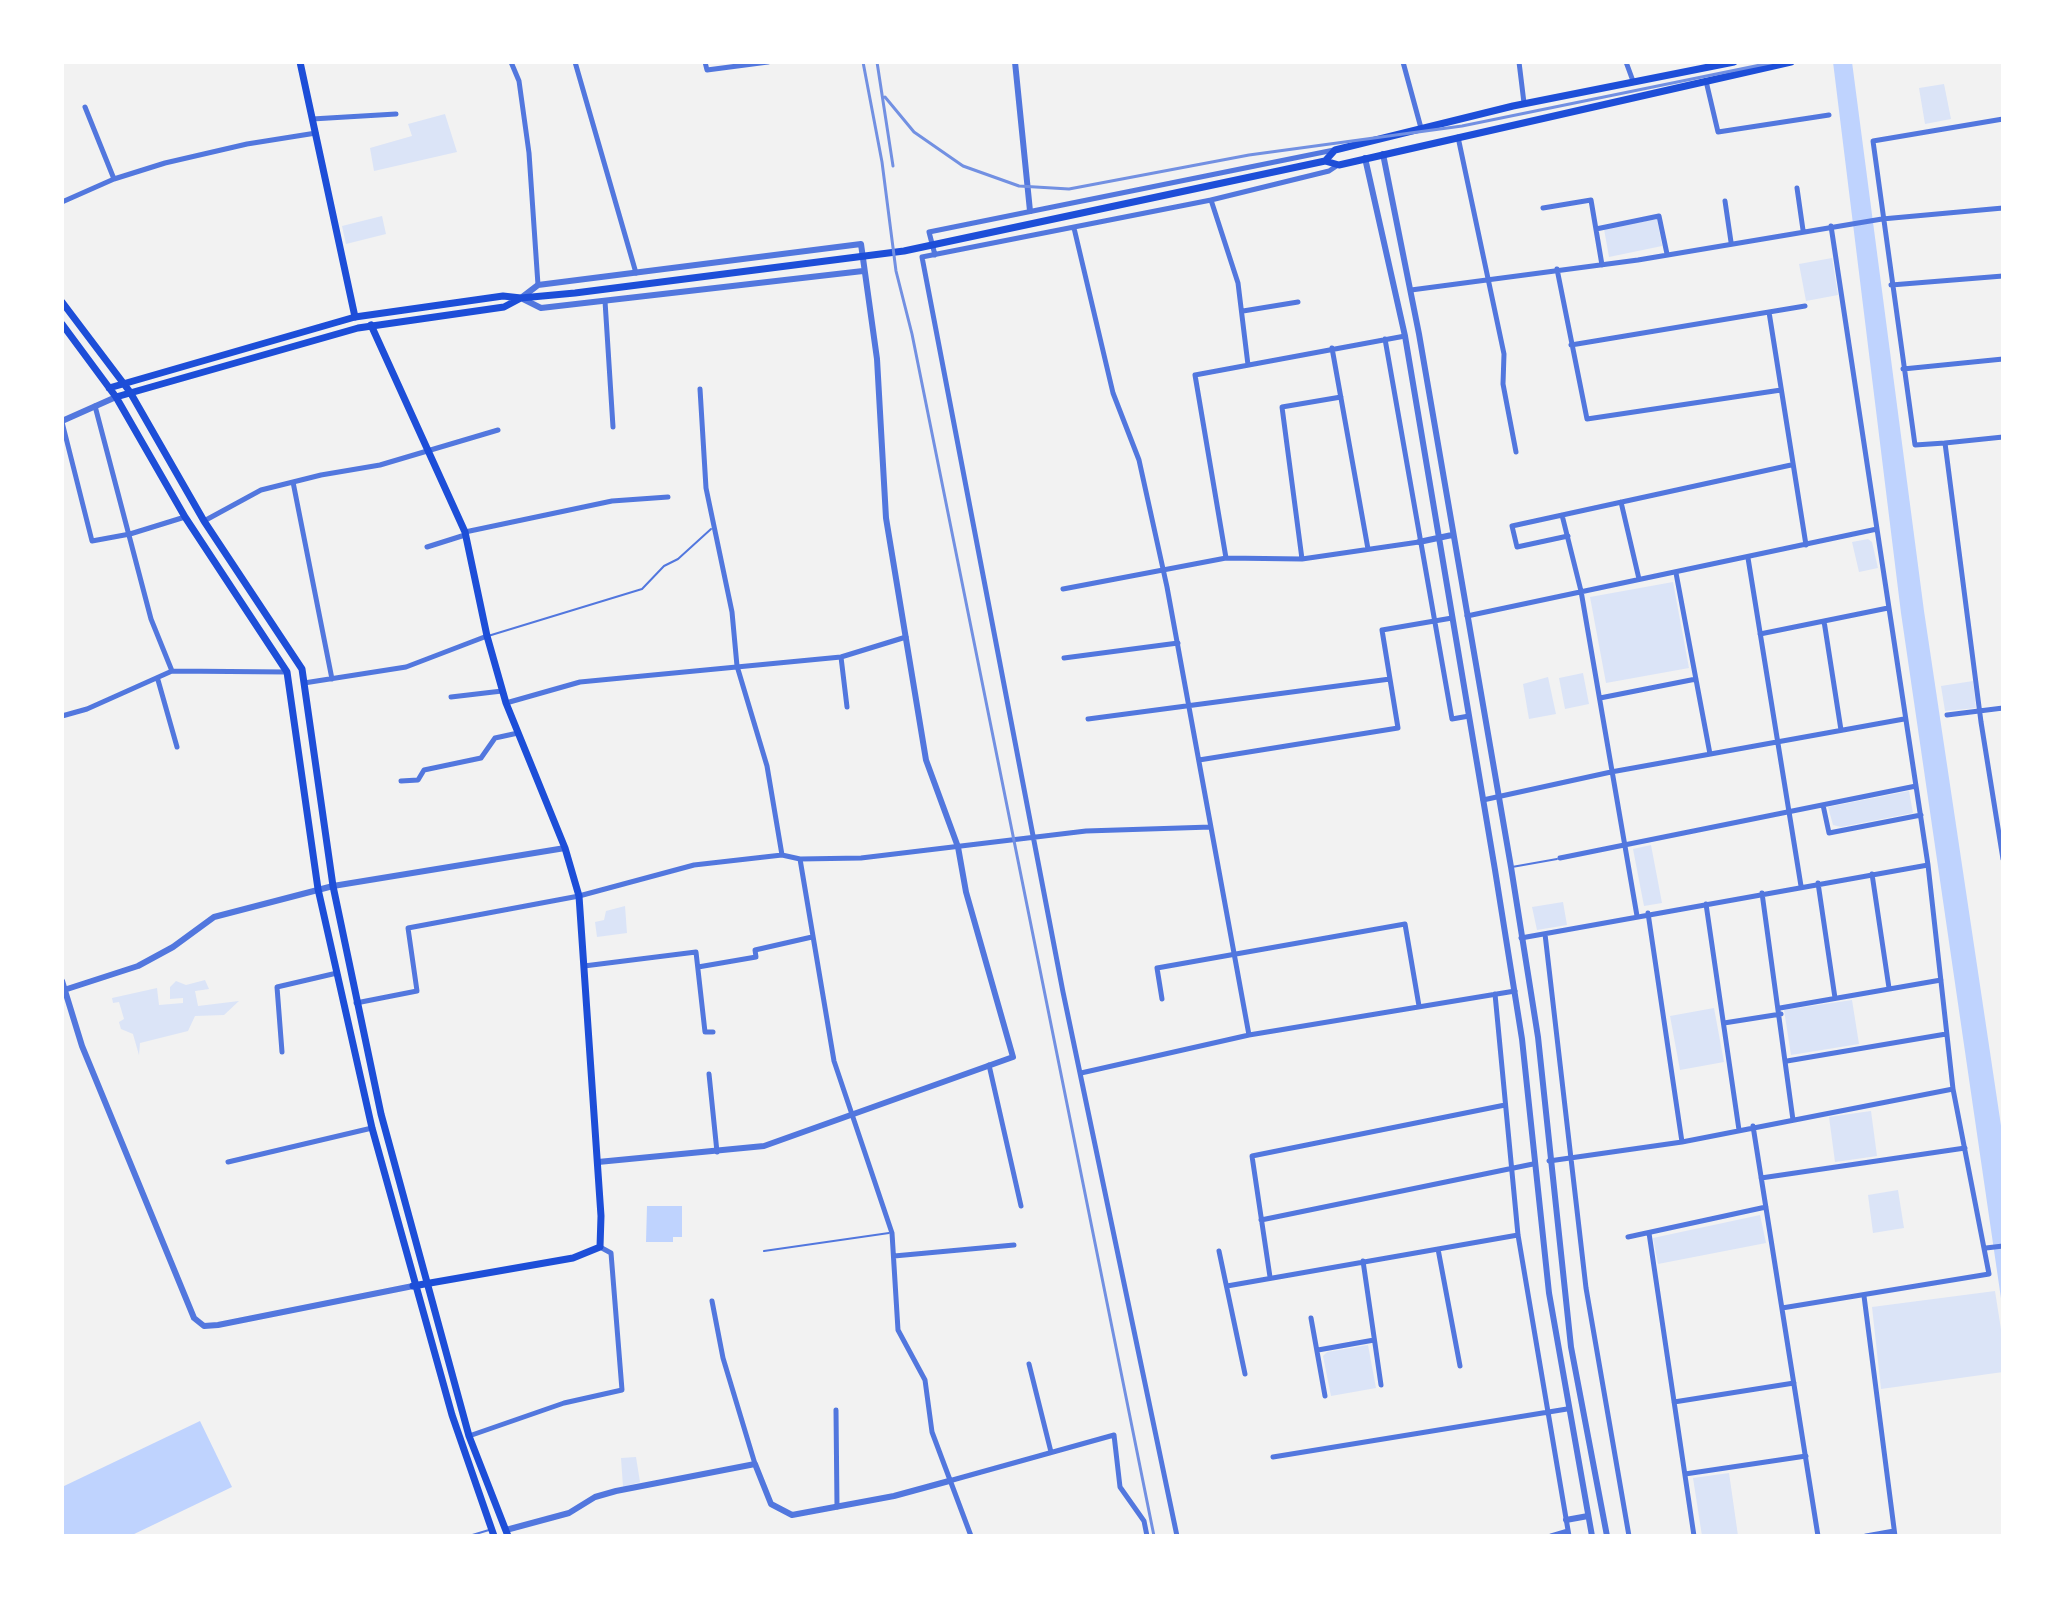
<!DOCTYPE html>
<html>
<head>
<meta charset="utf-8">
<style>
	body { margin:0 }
	#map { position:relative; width:2065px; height:1598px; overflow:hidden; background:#f2f2f2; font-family:Mulish,sans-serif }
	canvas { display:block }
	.frame { position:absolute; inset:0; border:64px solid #fff; pointer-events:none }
</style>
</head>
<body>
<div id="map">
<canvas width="2065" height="1598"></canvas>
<div class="frame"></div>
</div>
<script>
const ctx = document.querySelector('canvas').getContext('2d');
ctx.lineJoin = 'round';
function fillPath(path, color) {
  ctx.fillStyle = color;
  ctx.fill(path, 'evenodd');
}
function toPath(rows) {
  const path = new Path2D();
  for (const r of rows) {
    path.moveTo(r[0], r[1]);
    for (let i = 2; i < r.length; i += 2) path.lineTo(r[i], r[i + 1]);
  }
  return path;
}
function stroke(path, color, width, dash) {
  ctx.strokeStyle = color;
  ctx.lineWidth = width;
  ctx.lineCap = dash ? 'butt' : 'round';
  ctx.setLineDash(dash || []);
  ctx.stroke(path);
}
fillPath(toPath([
	[1944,84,1951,119,1925,124,1919,88],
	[445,114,457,152,374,171,370,148,412,136,408,124],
	[382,216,386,234,346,244,342,226],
	[1657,219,1662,246,1609,257,1604,229],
	[1832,258,1838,295,1806,301,1799,264],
	[1868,539,1872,542,1878,568,1859,572,1852,542],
	[1673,582,1689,668,1606,683,1590,597],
	[1583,673,1589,704,1565,709,1559,678],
	[1548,677,1556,714,1529,719,1523,684],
	[1973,681,1976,708,1945,711,1941,686],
	[1909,791,1913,813,1841,827,1833,825,1828,807],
	[1651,845,1662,903,1644,906,1633,849],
	[1563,902,1567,925,1537,930,1532,907],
	[625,906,627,933,597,937,595,922,604,920,606,911],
	[205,980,209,989,195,991,198,1006,239,1001,224,1015,195,1016,188,1031,140,1043,139,1055,133,1034,121,1029,119,1022,124,1019,119,1002,113,1003,112,998,157,988,159,1005,183,1003,183,998,170,999,170,987,176,981,186,985],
	[1852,1000,1859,1044,1791,1055,1784,1010],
	[1714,1008,1724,1062,1680,1070,1670,1016],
	[1871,1111,1877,1156,1835,1162,1829,1117],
	[1898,1190,1904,1228,1873,1233,1868,1195],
	[1760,1215,1766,1243,1658,1264,1653,1238],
	[1995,1291,2003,1342,2003,1372,1881,1389,1872,1307],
	[1368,1345,1376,1388,1331,1396,1323,1356,1327,1352],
	[636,1457,640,1482,623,1487,621,1458],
	[1729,1473,1738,1536,1702,1536,1693,1478]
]), '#dbe4f7');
fillPath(toPath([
	[1833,62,1852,62,1924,611,2003,1139,2003,1312,1901,613],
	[647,1206,682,1206,682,1237,673,1237,673,1242,646,1242],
	[200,1421,232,1487,130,1536,62,1536,62,1487]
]), '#bfd3fe');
stroke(toPath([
	[488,636,642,589,664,566,678,559,711,529],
	[1512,867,1557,859],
	[764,1251,889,1233],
	[469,1536,489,1530]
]), '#5277de', 2);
stroke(toPath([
	[511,62,519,81,529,153,538,285],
	[575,62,636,273],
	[705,62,707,70,768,62],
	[1403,62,1421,128],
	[1519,62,1524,103],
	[1626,62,1633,81],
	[1706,81,1718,132,1829,115],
	[85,107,114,179],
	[312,119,396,114],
	[2003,119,1873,141,1915,445,1945,443,1981,722,2003,859],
	[1458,137,1504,354,1503,384,1516,452],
	[1797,188,1803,230],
	[1211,200,1238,283,1248,365],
	[1725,201,1731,242],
	[62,202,114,179,165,163,247,144,316,133],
	[1543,208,1591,200,1602,265],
	[1074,228,1113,393,1139,460,1167,587,1249,1035],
	[1596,229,1659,216,1667,254],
	[935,255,929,232,1334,150],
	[1557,269,1587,419,1781,390],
	[1891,285,2003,276],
	[1411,290,1638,260,1882,219,2003,208],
	[605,301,613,427],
	[1243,311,1298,302],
	[1769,312,1806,545],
	[1385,339,1452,719,1469,716],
	[1571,345,1805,306],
	[1332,348,1368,549],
	[1903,369,2003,359],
	[700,389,706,488,732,612,737,666,767,766,782,855],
	[95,406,151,619,172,671],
	[62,422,92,541,130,534,185,517],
	[1945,443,2003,437],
	[293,482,332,679],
	[1621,502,1639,579],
	[1562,515,1581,591,1637,916],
	[204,521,261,490,321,475,380,465,498,430],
	[465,532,612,501,668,497],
	[1568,536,1517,547,1512,526,1791,465],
	[427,547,465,535],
	[1226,558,1195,375,1405,336],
	[1748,558,1801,886],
	[1302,559,1282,407,1341,397],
	[1676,573,1710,754],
	[1063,589,1226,558,1302,559,1419,542],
	[1467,616,1877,529],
	[1824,621,1841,730],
	[1760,634,1888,608],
	[841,657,847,707],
	[1064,658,1178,643],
	[158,680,177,747],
	[304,683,406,667,487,636],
	[451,697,502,691],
	[1600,698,1696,679],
	[506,703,580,682,841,657,906,637],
	[1947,715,2003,708],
	[62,716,87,709,172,671,287,672],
	[1088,719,1390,679],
	[1199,760,1398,728,1382,630,1452,618],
	[401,781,418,780,424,770,481,758,495,738,518,733],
	[1483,800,1611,772,1904,719],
	[1823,805,1829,833,1921,815],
	[1560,858,1916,786],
	[800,859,834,1061,892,1233,898,1330,925,1380,932,1432,971,1536],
	[1872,874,1889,988],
	[1818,883,1835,998],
	[1762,893,1793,1120],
	[1706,904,1739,1130],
	[1648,913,1682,1142],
	[1545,934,1586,1288,1629,1536],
	[1521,938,1928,865],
	[584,966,696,952,705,1032,713,1032],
	[698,967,756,957,755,950,812,937],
	[1495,994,1518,1235,1569,1536],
	[1162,999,1157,968,1405,924,1419,1006],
	[356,1003,417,991,408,928,579,896,694,865,782,855,800,859,861,858,1086,831,1211,827],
	[1780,1008,1941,980],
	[1724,1023,1781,1014],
	[282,1052,277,987,337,973],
	[1787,1061,1946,1034],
	[989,1065,1021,1206],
	[1081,1073,1249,1035,1515,991],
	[709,1074,717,1152],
	[1753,1126,1818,1536],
	[1549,1161,1682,1142,1953,1089],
	[228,1162,372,1128],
	[1761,1178,1965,1148],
	[1261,1220,1533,1164],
	[1649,1233,1694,1536],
	[1628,1237,1766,1207],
	[1986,1248,2003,1246],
	[1438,1249,1460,1366],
	[1219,1251,1245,1374],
	[894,1256,1014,1245],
	[1363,1261,1381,1385],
	[1270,1277,1252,1156,1505,1105],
	[1227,1286,1518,1235],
	[1864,1296,1895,1536],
	[712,1301,723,1358,755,1464],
	[1782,1308,1989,1274,1953,1089,1928,865,1831,226],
	[1311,1318,1325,1396],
	[1318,1350,1374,1340],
	[1029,1364,1051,1452],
	[1674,1402,1794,1383],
	[836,1410,837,1507],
	[469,1436,564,1403,622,1390,611,1253,600,1247],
	[1273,1457,1567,1409],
	[1685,1474,1806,1456],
	[949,1481,1114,1435,1120,1487,1144,1521,1147,1536],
	[1177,1536,1063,992,922,257,1211,200,1329,171,1338,165],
	[1551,1536,1568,1531],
	[1866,1536,1894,1531]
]), '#5277de', 5);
stroke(toPath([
	[1015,62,1030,211],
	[1383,154,1419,334,1511,867,1538,1037,1571,1347,1607,1536],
	[1365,158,1405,336,1495,870,1522,1039,1549,1293,1592,1536],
	[62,421,116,397],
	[1419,542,1452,535],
	[62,981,82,1046,194,1318,204,1326,218,1325,413,1286],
	[64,990,138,966,173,947,214,917,333,886,565,848],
	[598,1162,764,1146,1013,1057,966,892,958,847,926,760,886,518,877,359,861,244,538,285,521,298,541,308,863,271],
	[1566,1520,1588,1516],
	[506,1530,569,1513,595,1497,616,1491,755,1464,771,1504,792,1515,894,1496,949,1481]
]), '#5277de', 6);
stroke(toPath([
	[300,62,355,317],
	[371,325,465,532,487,636,506,703,565,848,579,896,601,1216,600,1247,573,1258,413,1286]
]), '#1d4ed8', 7);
stroke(toPath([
	[1325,161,1335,150,1513,106,1734,62],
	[62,302,130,392,204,521,302,669,333,886,381,1114,469,1436,508,1536],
	[62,324,116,397,185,517,287,672,318,889,372,1128,452,1415,494,1536],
	[109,388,355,317,503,296,521,298,575,293,904,251,1325,161,1339,165,1791,62],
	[116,397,358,328,504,307,519,299]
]), '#1d4ed8', 7);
stroke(toPath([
	[863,62,882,162,896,271,912,334,1154,1536],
	[877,62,893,166],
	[885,97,914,132,963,166,1019,186,1069,189,1249,155,1462,126,1775,62]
]), '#7290e2', 3);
</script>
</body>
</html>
